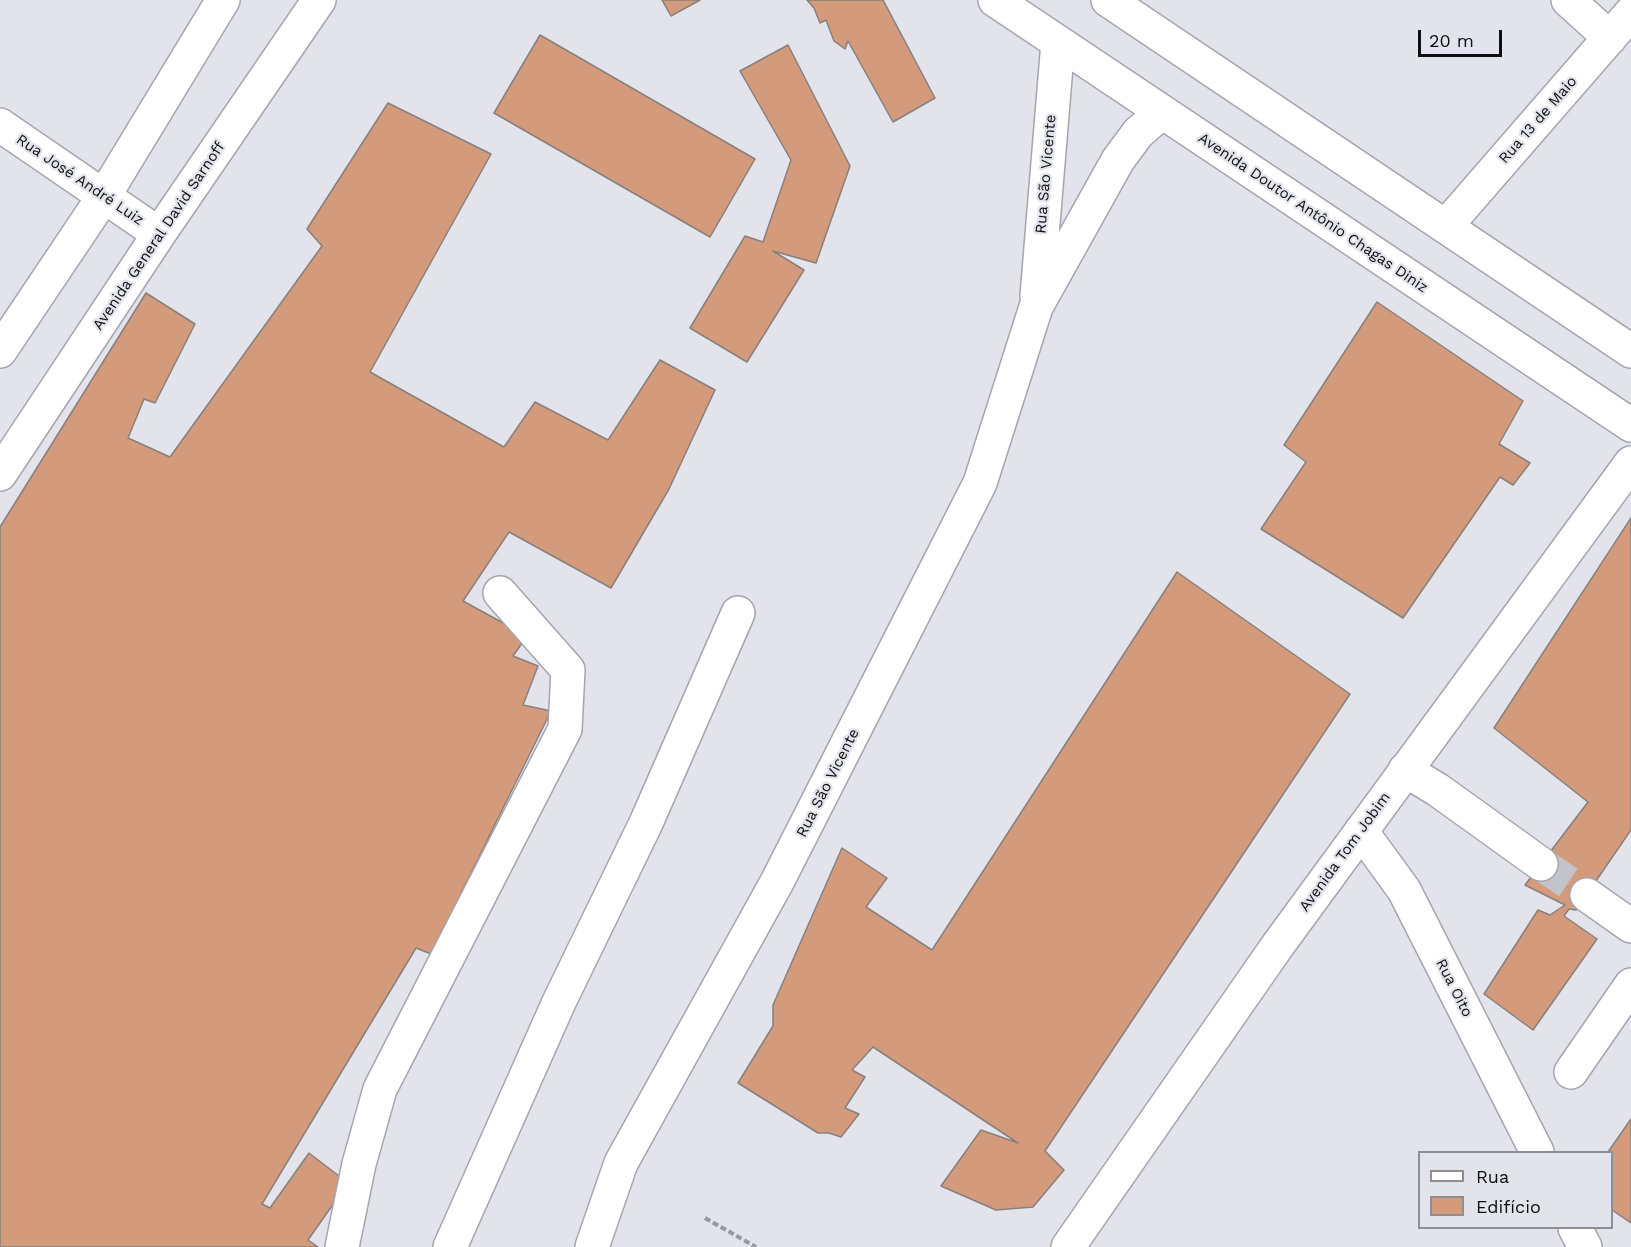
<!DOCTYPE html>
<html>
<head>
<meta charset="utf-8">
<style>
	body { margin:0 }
	#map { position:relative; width:1631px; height:1247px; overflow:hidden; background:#e3e3ec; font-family:"Work Sans",sans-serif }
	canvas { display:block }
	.legend { position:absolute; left:1418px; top:1151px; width:195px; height:78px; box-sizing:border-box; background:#e3e3ec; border:2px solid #8e8e94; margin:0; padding:8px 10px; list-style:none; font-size:18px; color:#0e0e11 }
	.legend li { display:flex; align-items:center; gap:12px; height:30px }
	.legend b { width:30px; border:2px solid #8e8e94 }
	.scale { position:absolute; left:1418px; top:30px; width:84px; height:27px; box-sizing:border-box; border:3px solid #0e0e11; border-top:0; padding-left:8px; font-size:18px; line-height:21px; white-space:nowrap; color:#0e0e11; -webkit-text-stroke:4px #e3e3ec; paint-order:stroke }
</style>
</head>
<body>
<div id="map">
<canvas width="1631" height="1247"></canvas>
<ul class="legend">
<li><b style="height:8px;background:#fff"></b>Rua</li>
<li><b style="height:16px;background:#d39a7c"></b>Edifício</li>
</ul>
<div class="scale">20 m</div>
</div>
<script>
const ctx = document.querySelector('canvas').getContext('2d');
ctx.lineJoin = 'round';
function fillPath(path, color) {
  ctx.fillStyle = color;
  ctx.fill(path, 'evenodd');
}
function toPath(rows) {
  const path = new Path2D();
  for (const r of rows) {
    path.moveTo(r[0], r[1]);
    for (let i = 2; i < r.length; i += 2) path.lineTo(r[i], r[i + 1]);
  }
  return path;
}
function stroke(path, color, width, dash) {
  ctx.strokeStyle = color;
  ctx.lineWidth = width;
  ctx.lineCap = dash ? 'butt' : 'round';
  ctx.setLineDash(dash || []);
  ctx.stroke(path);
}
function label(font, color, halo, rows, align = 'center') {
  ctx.font = font + ' "Work Sans",sans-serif';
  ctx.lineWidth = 4.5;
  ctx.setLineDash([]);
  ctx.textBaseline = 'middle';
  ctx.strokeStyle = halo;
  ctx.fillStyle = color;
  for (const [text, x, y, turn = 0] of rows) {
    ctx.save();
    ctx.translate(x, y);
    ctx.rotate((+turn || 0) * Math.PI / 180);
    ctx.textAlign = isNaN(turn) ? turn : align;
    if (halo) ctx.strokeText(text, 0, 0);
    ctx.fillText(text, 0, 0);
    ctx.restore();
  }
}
const building = toPath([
	[662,0,700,0,671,16,662,0],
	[807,0,883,0,935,98,893,122,848,41,845,49,834,41,826,20,820,23,814,8,807,0],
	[540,35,755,159,710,237,494,113,540,35],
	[788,45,850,166,816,263,773,251,804,270,747,362,690,328,745,236,763,242,791,160,740,71,788,45],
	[388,103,491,154,370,372,504,447,535,402,608,440,660,360,715,390,669,489,611,588,509,532,463,601,527,636,513,656,538,666,523,705,551,711,431,954,416,948,262,1204,270,1208,309,1153,348,1183,308,1240,318,1247,0,1247,0,527,146,293,195,324,155,403,144,399,128,438,170,457,322,246,307,229,388,103],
	[1377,302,1523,401,1499,444,1530,463,1513,485,1500,477,1403,618,1261,529,1306,462,1284,445,1377,302],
	[1631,518,1631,830,1576,910,1569,909,1564,916,1597,939,1533,1030,1484,994,1538,910,1550,915,1565,905,1525,885,1588,802,1494,728,1631,518],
	[1177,572,1350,694,1045,1151,1064,1170,1033,1207,996,1210,941,1186,981,1130,1018,1143,873,1047,852,1070,865,1077,845,1108,859,1114,841,1137,829,1133,818,1133,738,1083,773,1026,773,1005,842,848,887,878,866,907,932,950,1177,572],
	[1631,1119,1631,1223,1612,1210,1612,1152,1608,1152,1631,1119]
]);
fillPath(building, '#d39a7c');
stroke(building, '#88807c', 1.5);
stroke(toPath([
	[1541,864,1587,895]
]), '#c3c3cb', 33, [33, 16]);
const minor = toPath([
	[995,0,1631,425],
	[1108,0,1631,351],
	[1568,0,1610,38],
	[0,125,159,234],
	[1446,226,1631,13],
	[1037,296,1058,42],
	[0,351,104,196,223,0],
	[0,474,159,234,319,0],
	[1405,770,1438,790,1541,864],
	[1361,831,1404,890,1537,1152],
	[1587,895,1631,926],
	[1571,1072,1631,985],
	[1575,1228,1585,1247],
	[342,1247,359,1164,380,1089,565,729,568,670,500,593],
	[450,1247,559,1002,646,823,738,613],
	[592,1247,621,1163,777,882,980,483,1036,307,1118,160,1138,133,1162,112],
	[1068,1247,1278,945,1631,463]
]);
stroke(minor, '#a5a5ae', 36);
stroke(toPath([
	[705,1218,756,1247]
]), '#97979e', 4, [6, 3]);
stroke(minor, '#fff', 33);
label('15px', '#0e0e11', '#e3e3ec', [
	["Rua 13 de Maio",1538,120,-49],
	["Rua São Vicente",1046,174,-85],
	["Rua José André Luiz",80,180,34],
	["Avenida Doutor Antônio Chagas Diniz",1313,213,34],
	["Avenida General David Sarnoff",159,236,-56],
	["Rua São Vicente",828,783,-63],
	["Avenida Tom Jobim",1345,852,-54],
	["Rua Oito",1454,988,63]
]);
</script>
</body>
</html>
